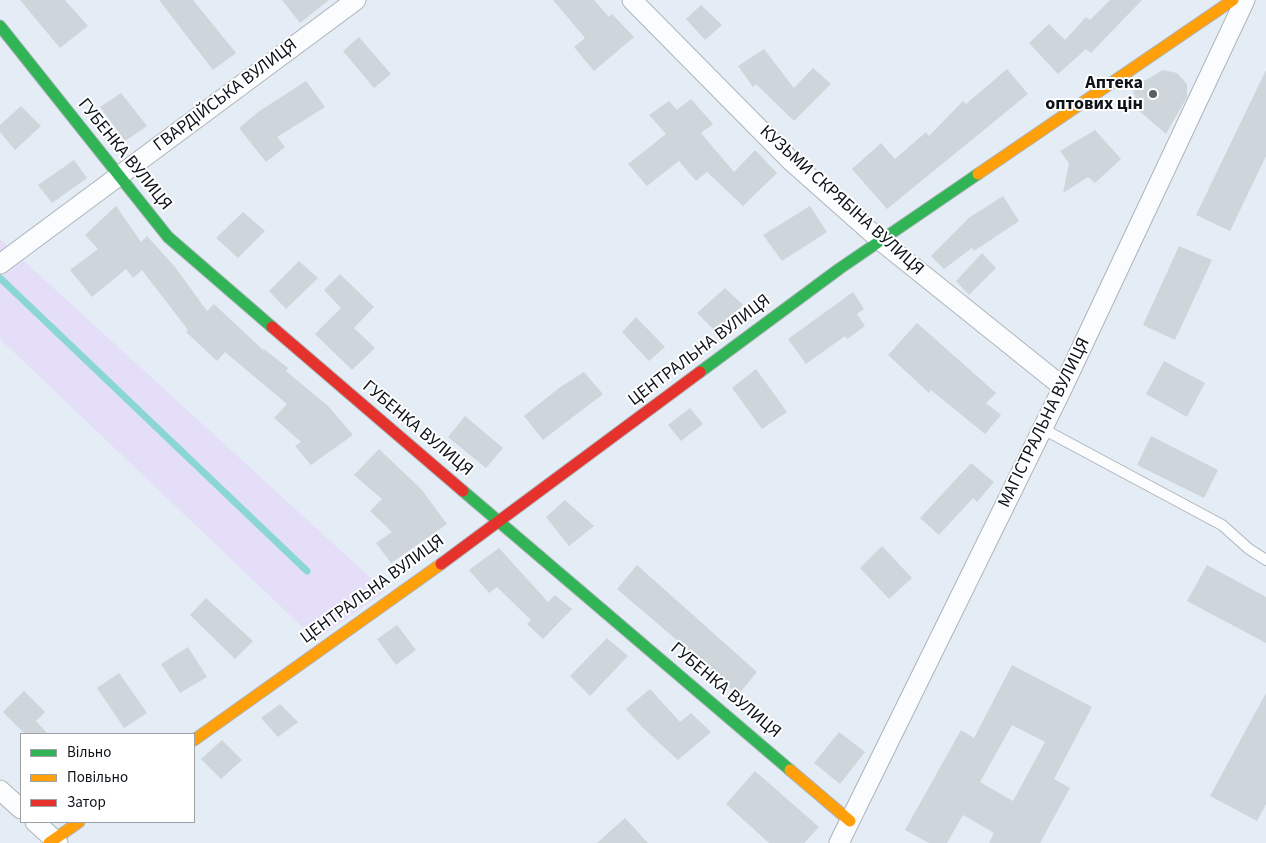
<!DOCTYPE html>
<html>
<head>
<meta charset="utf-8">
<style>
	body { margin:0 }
	#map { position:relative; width:1266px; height:843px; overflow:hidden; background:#e4ecf5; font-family:"Source Sans 3",sans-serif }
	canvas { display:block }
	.legend { position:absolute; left:20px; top:733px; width:175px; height:90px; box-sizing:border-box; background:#fff; border:1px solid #9ea1a3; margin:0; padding:6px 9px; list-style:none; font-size:15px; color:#0d1318 }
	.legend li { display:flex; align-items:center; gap:10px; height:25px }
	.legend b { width:25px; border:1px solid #9ea1a3 }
</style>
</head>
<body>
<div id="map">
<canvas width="1266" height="843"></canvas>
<ul class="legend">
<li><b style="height:6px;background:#30b455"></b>Вільно</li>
<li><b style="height:6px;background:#ff9f0a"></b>Повільно</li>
<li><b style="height:6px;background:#e5322d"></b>Затор</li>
</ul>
</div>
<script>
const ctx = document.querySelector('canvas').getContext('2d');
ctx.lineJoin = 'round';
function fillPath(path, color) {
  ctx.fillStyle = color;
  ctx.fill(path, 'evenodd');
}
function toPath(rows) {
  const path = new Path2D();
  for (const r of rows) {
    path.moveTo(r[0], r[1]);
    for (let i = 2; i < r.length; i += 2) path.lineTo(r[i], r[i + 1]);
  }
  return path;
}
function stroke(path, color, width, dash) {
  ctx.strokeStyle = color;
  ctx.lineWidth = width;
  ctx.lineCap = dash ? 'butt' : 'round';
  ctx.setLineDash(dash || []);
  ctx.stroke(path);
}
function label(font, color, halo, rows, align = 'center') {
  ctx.font = font + ' "Source Sans 3",sans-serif';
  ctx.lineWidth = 4;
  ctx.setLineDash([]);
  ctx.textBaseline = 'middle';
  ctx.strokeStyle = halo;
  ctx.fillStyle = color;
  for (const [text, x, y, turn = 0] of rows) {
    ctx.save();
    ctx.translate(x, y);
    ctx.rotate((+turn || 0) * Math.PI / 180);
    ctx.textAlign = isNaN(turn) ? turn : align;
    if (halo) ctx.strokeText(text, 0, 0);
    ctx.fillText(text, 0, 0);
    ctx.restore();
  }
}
fillPath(toPath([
	[0,239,385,591,316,640,0,339]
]), '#e5def8');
stroke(toPath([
	[0,278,307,571]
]), '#8ad6d5', 7);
fillPath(toPath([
	[20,0,65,0,88,26,60,48],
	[159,0,193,0,236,53,213,70],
	[282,0,329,0,300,23],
	[553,0,594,0,609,17,612,14,634,37,594,71,574,47,585,38],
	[1110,0,1142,0,1091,53,1086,49,1058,74,1029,43,1049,24,1065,40,1086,17,1090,20],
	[701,5,722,25,705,40,686,19],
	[359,37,391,74,374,88,343,51],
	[764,49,794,88,813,68,831,84,794,121,756,84,753,87,738,66],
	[1007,69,1028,94,887,209,852,169,881,143,895,159,926,132,929,136,963,101,966,104],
	[1163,70,1177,73,1187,84,1187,97,1166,134,1131,104,1136,99,1132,88],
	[1266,70,1266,156,1230,231,1196,215],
	[306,81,325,107,277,137,285,147,266,162,239,128,258,112],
	[121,93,147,126,125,141,100,107],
	[691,99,713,124,701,133,734,172,755,150,777,173,743,206,707,172,696,181,679,161,647,186,628,164,666,134,649,115,669,101,677,110],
	[21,106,41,126,15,150,0,132,0,125],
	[1095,130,1121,159,1095,183,1088,177,1063,193,1069,163,1060,151],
	[74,160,87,178,52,203,38,185],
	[1003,196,1019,221,974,251,972,248,944,269,931,256,970,217],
	[116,206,141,242,147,236,175,267,207,311,214,304,263,350,264,349,288,368,286,371,328,406,353,435,311,465,295,446,301,442,274,418,287,404,225,352,217,361,186,332,188,330,142,270,133,278,126,269,92,297,70,270,98,249,85,235],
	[810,206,827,232,782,261,763,235],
	[243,212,265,231,238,258,216,238],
	[1179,246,1212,260,1175,340,1143,325],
	[982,253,996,268,969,295,956,281],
	[299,261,318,278,286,309,269,291],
	[340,274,374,307,354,328,375,348,352,370,315,334,341,308,324,290],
	[725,288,743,305,715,331,697,313],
	[853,292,864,309,857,314,865,326,847,339,845,336,806,364,788,339],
	[636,317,665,347,649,361,622,332],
	[917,323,996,393,986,403,1001,415,985,434,931,390,929,393,888,355],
	[1164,361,1205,383,1187,417,1146,394],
	[756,369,787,412,762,429,732,388],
	[584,372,603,394,543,440,524,416,559,388],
	[690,408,703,424,681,441,668,425],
	[465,416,503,448,486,468,448,437],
	[1151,436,1218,470,1204,498,1137,465],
	[379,449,421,489,447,524,391,563,376,543,392,532,370,511,382,499,354,475],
	[971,463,994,482,977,502,973,498,939,535,920,518],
	[565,500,594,526,569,546,546,517],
	[882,546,912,578,889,599,860,568],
	[499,548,548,602,555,595,572,609,543,639,527,624,531,620,497,587,489,593,469,570],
	[637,565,757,672,738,695,699,659,617,589],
	[1207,565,1266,597,1266,643,1187,601],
	[206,598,253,641,235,659,190,615],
	[397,625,416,650,396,665,377,639],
	[607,638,628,656,590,696,570,676],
	[188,647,207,677,180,693,161,664],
	[1012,665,1092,707,1054,779,1070,788,1040,843,989,843,994,833,963,815,947,843,929,843,905,830,961,730,974,738],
	[1012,725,1045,742,1013,801,980,782],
	[119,673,147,713,124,728,97,688],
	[650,689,680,722,691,713,711,732,678,760,643,728,626,709],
	[24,691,45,712,36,721,48,734,25,734,3,712],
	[1266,693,1266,804,1257,821,1210,796],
	[280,704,298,722,278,737,261,718],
	[839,732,865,752,840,784,814,763],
	[222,740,242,760,221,779,201,759],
	[755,771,819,827,804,843,769,843,726,804],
	[625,818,648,843,597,843]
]), '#ced6db');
const lane = toPath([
	[1043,429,1222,525,1249,549,1266,560]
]);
const street = toPath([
	[632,0,792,162,881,241,1063,387],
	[0,264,356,0],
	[0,790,21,809],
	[35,822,58,843],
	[839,843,1063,387,1245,0]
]);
const fast = toPath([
	[0,26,168,237,272,327],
	[700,372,839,269,978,174],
	[463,491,790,770]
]);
const slow = toPath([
	[978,174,1233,0],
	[194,740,441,564],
	[790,770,850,821],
	[49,843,79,822]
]);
const jam = toPath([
	[272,327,463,491],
	[441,564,700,372]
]);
stroke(lane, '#aeb4bb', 12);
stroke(street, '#aeb4bb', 21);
stroke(fast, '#aeb4bb', 13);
stroke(slow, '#aeb4bb', 13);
stroke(jam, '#aeb4bb', 13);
stroke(lane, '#fbfcfe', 10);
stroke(street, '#fbfcfe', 19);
stroke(fast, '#30b455', 11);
stroke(slow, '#ff9f0a', 11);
stroke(jam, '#e5322d', 11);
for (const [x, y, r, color] of [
	[1153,94,5,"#585f65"]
]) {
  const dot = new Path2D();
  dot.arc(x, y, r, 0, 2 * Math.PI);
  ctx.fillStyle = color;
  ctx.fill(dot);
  stroke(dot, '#fff', 2);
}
label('bold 18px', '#0d1318', '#fff', [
	["Аптека",1143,84],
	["оптових цін",1143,105]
], 'right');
label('18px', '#0d1318', '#fff', [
	["ГВАРДІЙСЬКА ВУЛИЦЯ",226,96,-37],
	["ГУБЕНКА ВУЛИЦЯ",124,155,51],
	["КУЗЬМИ СКРЯБІНА ВУЛИЦЯ",841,201,42],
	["ЦЕНТРАЛЬНА ВУЛИЦЯ",700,351,-37],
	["МАГІСТРАЛЬНА ВУЛИЦЯ",1045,423,-64],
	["ГУБЕНКА ВУЛИЦЯ",417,429,40],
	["ЦЕНТРАЛЬНА ВУЛИЦЯ",373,590,-36],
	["ГУБЕНКА ВУЛИЦЯ",725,691,40]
]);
</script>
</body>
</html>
